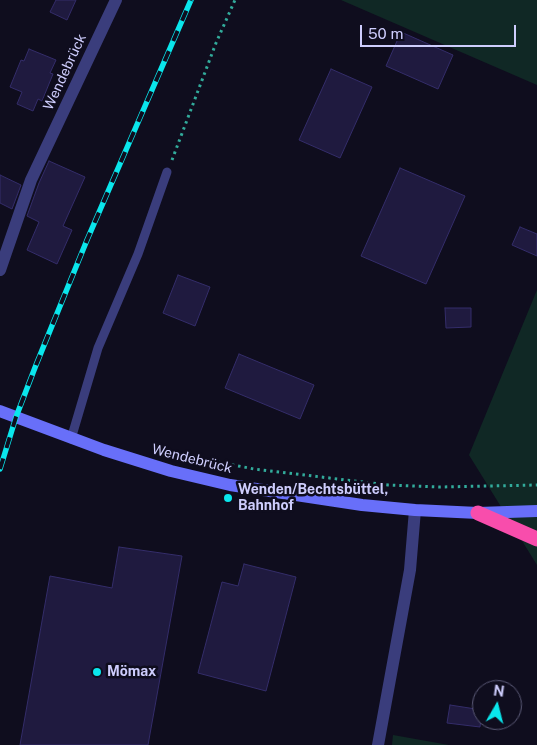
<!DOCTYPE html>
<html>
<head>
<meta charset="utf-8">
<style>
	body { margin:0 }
	#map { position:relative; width:537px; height:745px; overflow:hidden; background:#0f0d1e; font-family:"Public Sans",sans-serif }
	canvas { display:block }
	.north { position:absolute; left:472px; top:680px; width:50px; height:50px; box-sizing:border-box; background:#0f0d1e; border:1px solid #5b5a77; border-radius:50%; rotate:8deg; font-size:14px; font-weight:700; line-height:20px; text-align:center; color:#cecdfd }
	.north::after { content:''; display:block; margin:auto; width:18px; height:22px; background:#0ae6ec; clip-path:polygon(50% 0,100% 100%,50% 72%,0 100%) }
	.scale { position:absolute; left:360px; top:25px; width:156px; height:22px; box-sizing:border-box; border:2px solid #cecdfd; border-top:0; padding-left:6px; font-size:15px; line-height:18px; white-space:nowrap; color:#cecdfd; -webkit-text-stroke:4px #0f0d1e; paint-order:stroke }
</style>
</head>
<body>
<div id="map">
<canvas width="537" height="745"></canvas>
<div class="north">N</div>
<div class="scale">50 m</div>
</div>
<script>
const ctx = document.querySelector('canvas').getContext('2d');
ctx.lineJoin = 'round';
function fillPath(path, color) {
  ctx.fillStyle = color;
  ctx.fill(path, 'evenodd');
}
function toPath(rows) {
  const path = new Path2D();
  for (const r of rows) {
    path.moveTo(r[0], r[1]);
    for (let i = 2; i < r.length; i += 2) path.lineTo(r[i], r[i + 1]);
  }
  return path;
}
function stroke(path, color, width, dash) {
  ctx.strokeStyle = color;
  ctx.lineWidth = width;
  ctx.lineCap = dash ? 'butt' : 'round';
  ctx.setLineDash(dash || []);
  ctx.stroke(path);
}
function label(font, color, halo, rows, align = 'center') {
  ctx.font = font + ' "Public Sans",sans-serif';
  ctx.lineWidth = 5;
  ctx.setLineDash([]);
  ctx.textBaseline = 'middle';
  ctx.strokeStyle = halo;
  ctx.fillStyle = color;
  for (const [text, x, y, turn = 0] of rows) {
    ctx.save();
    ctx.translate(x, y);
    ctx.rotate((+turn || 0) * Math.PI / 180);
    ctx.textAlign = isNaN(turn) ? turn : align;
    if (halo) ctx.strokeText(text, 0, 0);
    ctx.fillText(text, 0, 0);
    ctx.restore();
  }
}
fillPath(toPath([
	[341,0,537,0,537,85],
	[537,290,537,565,469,455],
	[393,735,449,745,392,745]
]), '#102825');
const building = toPath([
	[56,0,76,0,67,20,50,12,56,0],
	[401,32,453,55,438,89,386,66,401,32],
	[29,49,56,60,50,73,53,74,42,101,38,99,33,111,17,104,22,92,10,87,21,60,24,61,29,49],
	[331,69,372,87,340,158,299,140,331,69],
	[49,161,85,177,63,226,72,230,57,264,27,250,39,222,27,216,39,183,49,161],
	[400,168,465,196,426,284,361,256,400,168],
	[0,175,21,185,12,209,0,203,0,175],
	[520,227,537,234,537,256,512,245,520,227],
	[178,275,210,287,195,326,163,313,178,275],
	[445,308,471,308,471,327,446,328,445,308],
	[239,354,314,385,300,419,225,388,239,354],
	[119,547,182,556,148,745,20,745,50,576,112,588,119,547],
	[244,564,296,577,266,691,198,673,222,582,238,586,244,564],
	[450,705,482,710,480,727,447,723,450,705]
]);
fillPath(building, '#1f1a3f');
stroke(building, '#342d6a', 1);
stroke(toPath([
	[172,160,216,43,235,0],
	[187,456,254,469,388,485,440,487,537,485]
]), '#32ab9b', 3, [2.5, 4]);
stroke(toPath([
	[71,439,98,348,138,254,167,172]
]), '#3a3d7c', 9);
stroke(toPath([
	[0,270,31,180,116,0],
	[378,745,410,570,415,510]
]), '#3a3d7c', 12);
stroke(toPath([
	[0,411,104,450,171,471,230,485,362,505,415,510,478,513,537,511]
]), '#686ff9', 12);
stroke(toPath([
	[478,513,537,539]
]), '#f84dac', 15);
const rail = toPath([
	[0,469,16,417,36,365,87,240,191,0]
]);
stroke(rail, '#0ae6ec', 5.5);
stroke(rail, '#0f0d1e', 4, [11]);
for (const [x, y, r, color] of [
	[228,498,5,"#0ae6ec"],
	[97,672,5,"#0ae6ec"]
]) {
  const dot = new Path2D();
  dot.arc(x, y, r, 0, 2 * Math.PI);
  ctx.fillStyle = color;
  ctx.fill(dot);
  stroke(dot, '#0f0d1e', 2);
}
label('14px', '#cecdfd', '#0f0d1e', [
	["Wendebrück",65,72,-65],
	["Wendebrück",192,459,14]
]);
label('bold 14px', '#cecdfd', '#0f0d1e', [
	["Wenden/Bechtsbüttel,",238,490],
	["Bahnhof",238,506],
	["Mömax",107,672]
], 'left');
</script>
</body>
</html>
